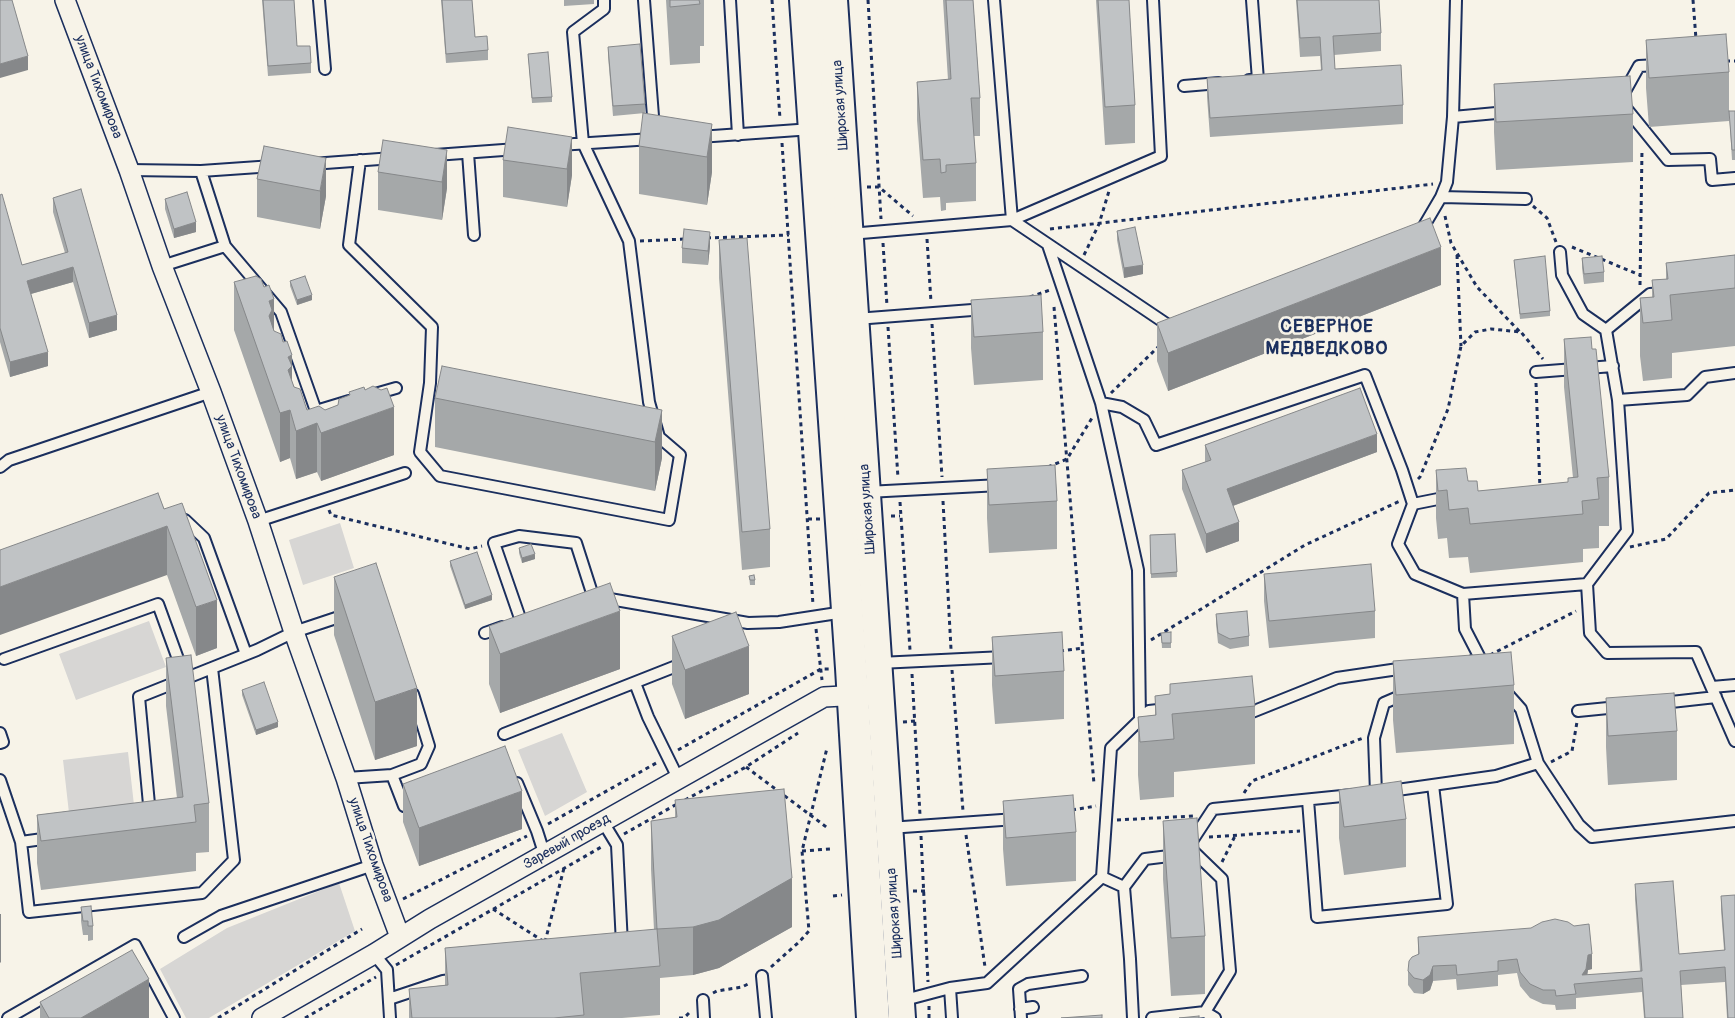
<!DOCTYPE html>
<html>
<head>
<meta charset="utf-8">
<style>
	body { margin:0 }
	canvas { display:block; background:#f7f3e8 }
</style>
</head>
<body>
<canvas width="1735" height="1018"></canvas>
<script>
const ctx = document.querySelector('canvas').getContext('2d');
ctx.lineJoin = 'round';
function fillPath(path, color) {
  ctx.fillStyle = color;
  ctx.fill(path, 'evenodd');
}
function toPath(rows) {
  const path = new Path2D();
  for (const r of rows) {
    path.moveTo(r[0], r[1]);
    for (let i = 2; i < r.length; i += 2) path.lineTo(r[i], r[i + 1]);
  }
  return path;
}
function stroke(path, color, width, dash) {
  ctx.strokeStyle = color;
  ctx.lineWidth = width;
  ctx.lineCap = dash ? 'butt' : 'round';
  ctx.setLineDash(dash || []);
  ctx.stroke(path);
}
function label(font, color, halo, rows, align = 'center') {
  ctx.font = font + ' Pangolin,sans-serif';
  ctx.lineWidth = 5;
  ctx.setLineDash([]);
  ctx.textBaseline = 'middle';
  ctx.strokeStyle = halo;
  ctx.fillStyle = color;
  for (const [text, x, y, turn = 0] of rows) {
    ctx.save();
    ctx.translate(x, y);
    ctx.rotate((+turn || 0) * Math.PI / 180);
    ctx.textAlign = isNaN(turn) ? turn : align;
    if (halo) ctx.strokeText(text, 0, 0);
    ctx.fillText(text, 0, 0);
    ctx.restore();
  }
}
fillPath(toPath([
	[340,523,354,568,303,585,289,540],
	[149,621,166,667,76,700,59,654],
	[562,733,587,792,545,816,518,750],
	[128,752,134,805,69,813,63,760],
	[339,883,355,931,209,1018,186,1018,160,969,227,928]
]), '#d7d6d4');
const lane = toPath([
	[319,0,325,69],
	[644,0,654,129],
	[730,0,738,135],
	[818,0,884,1018],
	[994,0,1012,220,1174,329],
	[1249,80,1258,80,1252,0],
	[1184,86,1219,83],
	[1624,93,1639,66,1658,65],
	[1625,107,1668,160,1710,159,1712,180,1735,178],
	[1453,117,1507,112],
	[699,137,812,129],
	[559,145,652,139],
	[468,153,474,235],
	[435,155,517,149],
	[360,160,349,245,432,327,430,383,420,452,440,476,669,520,680,455,659,437,649,402,629,241,583,143,573,32,604,9,604,0],
	[312,164,393,158],
	[129,170,201,171,273,166],
	[201,171,225,246],
	[1441,197,1447,182,1453,117,1456,0],
	[1421,231,1441,197,1526,199],
	[850,234,1012,220,1161,156,1153,0],
	[1048,245,1101,403,1122,407,1144,420,1156,445,1365,375,1402,470,1413,504,1398,544,1415,574,1463,594,1587,584,1590,633,1607,653,1696,652,1735,741],
	[1560,252,1562,275,1583,314,1606,330,1650,294,1664,293],
	[162,266,225,246,281,312,316,411,349,401],
	[856,319,985,309],
	[1606,330,1618,400,1687,395,1705,377,1735,373],
	[1536,372,1613,366],
	[375,394,396,388],
	[1101,403,1138,570,1140,720],
	[0,467,9,460,211,392],
	[867,492,1000,485],
	[1413,504,1448,497],
	[178,518,185,520,204,538,246,654],
	[258,521,405,473],
	[1587,584,1627,531,1618,400],
	[1463,594,1465,629,1481,660,1474,660],
	[604,598,748,623,779,622,844,612],
	[521,621,494,543,519,536,576,543,593,596],
	[485,633,502,627],
	[4,659,158,604,182,670],
	[879,663,1004,657],
	[635,683,648,717,678,778],
	[1712,687,1735,685],
	[1505,691,1521,709,1538,763,1579,825,1592,837,1735,821],
	[1406,696,1398,697,1384,703,1374,738,1376,793,1496,776,1538,763],
	[1662,703,1716,697],
	[1578,711,1618,707],
	[1242,712,1247,714,1337,678,1405,668],
	[0,733,3,742,0,743],
	[504,734,684,663],
	[392,775,404,806,412,803],
	[346,778,392,775,421,764,429,746,413,694],
	[0,780,21,842],
	[517,783,537,831,545,856],
	[1308,800,1317,917,1447,904,1433,785],
	[150,815,139,697,257,650,294,632,345,615],
	[603,822,617,845,622,944],
	[889,828,1016,819],
	[50,838,21,842,29,912,202,893,234,860,212,668],
	[1192,841,1213,809,1352,795],
	[1191,849,1222,879,1230,971,1205,1012],
	[1102,877,1124,887,1145,859,1177,855],
	[1124,887,1130,959,1133,1018],
	[184,937,221,916,373,865],
	[374,954,387,970,390,1018],
	[762,976,766,1018],
	[950,988,952,1018],
	[389,999,443,981,459,979],
	[703,1000,704,1018],
	[901,1001,950,988,987,983,1102,877,1111,748,1149,711,1167,709],
	[1020,1009,1033,1007],
	[8,1018,135,945,174,1018],
	[1021,1018,1019,989,1028,984,1082,976],
	[1152,1018,1205,1012,1215,1018]
]);
const street = toPath([
	[65,0,129,170,162,266,211,392,258,521,294,632,346,778,373,865,400,937],
	[262,1018,374,954,430,919,824,697,881,694]
]);
const secondary = toPath([
	[803,0,849,668,870,1018],
	[834,0,902,1018]
]);
stroke(lane, '#1b2f5e', 14);
stroke(street, '#1b2f5e', 22);
stroke(secondary, '#1b2f5e', 30);
stroke(toPath([
	[772,0,780,119],
	[868,0,881,219],
	[1693,0,1696,39],
	[1726,61,1735,61],
	[782,143,813,605],
	[867,187,879,187,913,216],
	[1533,206,1547,218,1556,242],
	[1445,216,1451,243,1477,287,1520,332],
	[1050,229,1433,184],
	[707,238,789,235],
	[927,239,931,302],
	[640,241,686,239],
	[883,243,887,306],
	[1572,247,1640,275],
	[1084,255,1099,224,1109,191],
	[1457,255,1461,346],
	[1640,285,1642,149],
	[1030,297,1050,290],
	[1054,307,1094,784],
	[932,324,942,477],
	[888,327,898,478],
	[1536,383,1540,489],
	[1111,393,1158,347],
	[1048,467,1067,459,1092,418],
	[1418,479,1420,477,1448,409,1461,346,1475,332,1491,329,1521,332,1543,359],
	[943,501,951,649],
	[900,502,910,650],
	[329,510,331,515,470,549,482,546],
	[891,516,900,516],
	[808,519,820,519],
	[1630,547,1666,539,1709,493,1735,490],
	[816,629,822,680],
	[1151,640,1305,545,1400,501],
	[1060,651,1083,648],
	[1490,655,1576,611],
	[952,670,963,811],
	[912,674,920,815],
	[903,722,915,721],
	[678,750,821,669,830,669],
	[1551,762,1572,751,1577,722],
	[746,767,829,829],
	[1244,793,1252,781,1363,738],
	[685,800,746,767,798,733],
	[1072,810,1096,806],
	[1117,820,1193,816],
	[548,824,658,762],
	[624,834,677,804],
	[966,835,985,967],
	[921,836,928,982],
	[1209,837,1300,831],
	[802,851,830,849],
	[1222,862,1235,836],
	[913,891,925,891],
	[833,896,842,895],
	[403,899,527,836],
	[493,909,543,941],
	[545,942,564,868],
	[396,965,603,846],
	[771,967,799,942,809,931,802,851,827,748],
	[713,993,717,991,742,987,750,983],
	[929,1006,929,1018],
	[218,1018,362,929],
	[305,1018,376,977],
	[679,1018,684,1018,691,1011]
]), '#1b2f5e', 3, [4, 4]);
stroke(lane, '#f7f3e8', 10);
stroke(street, '#f7f3e8', 19);
stroke(secondary, '#f7f3e8', 26);
fillPath(toPath([
	[262,0,294,0,297,46,311,63,311,73,268,76],
	[441,0,472,0,475,37,488,50,488,60,446,63],
	[564,0,594,0,594,4,564,6],
	[666,0,704,0,704,46,700,46,700,63,670,65],
	[943,0,973,0,980,98,980,136,974,136,976,163,976,201,946,203,946,210,941,211,940,197,923,198,917,120,917,82,948,80],
	[1096,0,1129,0,1135,105,1135,143,1105,145],
	[1296,0,1379,0,1381,33,1381,51,1334,55,1335,69,1403,105,1403,124,1210,137,1207,97,1207,78,1321,70,1320,56,1300,57],
	[1646,40,1729,72,1729,121,1649,127,1646,88],
	[608,47,645,104,645,113,613,116,608,56],
	[528,54,552,97,552,102,532,103],
	[1494,84,1633,114,1633,162,1496,170,1494,132],
	[1729,111,1735,111,1735,160,1732,160],
	[712,124,712,172,707,205,639,194,639,146],
	[572,137,572,175,567,207,503,197,503,160],
	[264,146,326,196,320,229,257,217,257,179],
	[447,150,447,188,442,220,378,210,378,172],
	[0,195,22,265,65,253,53,212,53,198,117,330,89,338,73,282,31,294,48,366,10,377,0,342],
	[165,199,196,232,174,238,165,209],
	[1117,231,1143,274,1124,278,1117,240],
	[719,240,770,529,770,567,742,570,719,278],
	[710,246,708,265,682,263,682,248],
	[1735,255,1735,346,1672,353,1672,378,1643,381,1640,356,1640,298,1652,297,1652,280,1666,279,1666,263],
	[1582,258,1604,272,1604,282,1584,284,1582,268],
	[1514,260,1550,311,1550,316,1520,319],
	[290,281,312,300,297,305,290,286],
	[234,282,274,331,294,387,307,410,325,410,338,405,349,395,349,392,394,455,321,481,317,472,296,479,290,458,280,462,234,330],
	[1441,285,1168,391,1157,361,1157,323],
	[971,300,1043,332,1043,380,974,385,971,348],
	[1564,339,1592,349,1609,477,1609,526,1599,526,1599,548,1583,549,1583,562,1470,573,1468,557,1449,558,1447,538,1438,539,1436,518,1436,470,1468,481,1478,491,1568,483,1573,478,1564,387],
	[435,398,662,410,662,458,655,491,435,447],
	[1205,445,1377,452,1233,506,1239,541,1206,553,1182,489,1182,470,1205,462],
	[987,469,1057,501,1057,549,989,553,987,518],
	[158,493,217,648,196,656,167,575],
	[1175,534,1177,577,1151,578,1150,535],
	[519,548,535,559,522,563,519,553],
	[450,561,492,600,465,609,450,566],
	[1264,574,1375,611,1375,638,1269,648,1264,601],
	[749,576,755,580,755,585,750,585],
	[334,577,417,746,375,760,334,635],
	[1216,614,1249,636,1249,646,1230,649,1218,643,1216,624],
	[489,626,620,669,500,713,489,684],
	[1171,632,1171,648,1162,648,1161,633],
	[672,636,749,694,685,719,672,684],
	[992,637,1064,671,1064,719,995,724,992,685],
	[166,658,209,803,209,852,196,853,196,871,41,890,37,863,37,815,177,798,166,706],
	[1393,661,1514,685,1514,744,1396,753,1393,720],
	[1170,684,1255,706,1255,764,1174,772,1174,797,1140,800,1138,775,1138,717,1155,715,1155,696,1170,694],
	[242,690,278,727,256,735,242,695],
	[1606,698,1677,731,1677,780,1608,785,1606,747],
	[403,784,522,829,419,866,403,822],
	[1339,790,1406,819,1406,867,1344,875,1339,838],
	[675,800,792,927,719,968,693,975,660,978,660,1015,622,1018,409,1018,409,989,445,985,445,948,654,930,651,869,651,821,675,818],
	[1003,801,1076,832,1076,881,1006,886,1003,849],
	[1163,821,1205,936,1205,994,1171,996,1163,879],
	[1635,884,1679,954,1724,950,1721,910,1721,896,1735,1018,1727,1018,1725,982,1681,985,1683,1018,1644,1018,1642,992,1576,998,1576,1009,1556,1010,1555,1005,1543,1004,1530,998,1520,986,1517,973,1498,975,1498,986,1457,990,1456,979,1433,981,1430,990,1423,994,1414,993,1408,985,1408,971,1418,955,1418,937,1592,969,1588,970,1587,975,1640,971,1635,899],
	[81,907,93,926,93,940,88,941,88,935,83,935,81,921],
	[40,1002,149,1018,40,1018]
]), '#a5a8a9');
fillPath(toPath([
	[28,56,28,70,0,78,0,64],
	[712,124,712,172,707,205,707,157],
	[572,137,572,175,567,207,567,169],
	[447,150,447,188,442,220,442,182],
	[326,158,326,196,320,229,320,191],
	[196,222,196,232,174,238,174,229],
	[710,232,710,246,708,265,708,251],
	[1441,247,1441,285,1168,391,1168,353],
	[1143,265,1143,274,1124,278,1124,268],
	[73,267,73,282,27,295,27,281],
	[312,295,312,300,297,305,297,300],
	[274,299,274,348,269,364,269,301],
	[117,315,117,330,89,338,89,323],
	[48,352,48,366,10,377,10,362],
	[292,355,292,404,290,410,290,458,280,462,280,413,288,370,288,357],
	[394,407,394,455,321,481,321,433],
	[662,410,662,458,655,491,655,442],
	[317,423,317,472,296,479,296,431],
	[1377,434,1377,452,1227,508,1227,489],
	[1239,522,1239,541,1206,553,1206,534],
	[167,526,167,575,0,635,0,587],
	[535,554,535,559,522,563,522,558],
	[492,595,492,600,465,609,465,605],
	[217,600,217,648,196,656,196,607],
	[620,611,620,669,500,713,500,654],
	[749,646,749,694,685,719,685,670],
	[417,688,417,746,375,760,375,702],
	[278,722,278,727,256,735,256,730],
	[522,791,522,829,419,866,419,828],
	[792,878,792,927,719,968,693,975,693,927],
	[0,914,1,914,1,962,0,963],
	[1592,954,1592,969,1588,970,1586,983,1582,975,1588,955],
	[1433,966,1433,981,1430,990,1423,994,1423,980],
	[149,979,149,1018,81,1018]
]), '#86888a');
const building = toPath([
	[0,0,12,0,28,56,0,64,0,0],
	[263,0,294,0,297,46,310,46,311,63,268,66,263,0],
	[442,0,472,0,475,37,487,36,488,50,446,54,442,0],
	[670,0,699,0,700,4,670,7,670,0],
	[946,0,973,0,980,98,971,98,976,163,946,165,946,172,941,173,940,159,923,160,917,82,951,79,946,0],
	[1098,0,1129,0,1135,105,1105,107,1098,0],
	[1297,0,1379,0,1381,33,1333,36,1335,69,1401,65,1403,105,1210,118,1207,78,1322,70,1320,37,1300,38,1297,0],
	[1726,34,1729,72,1649,78,1646,40,1726,34],
	[640,44,645,104,613,106,608,47,640,44],
	[548,52,552,97,532,98,528,54,548,52],
	[1630,76,1633,114,1496,122,1494,84,1630,76],
	[1729,111,1735,111,1735,150,1732,150,1729,111],
	[643,113,712,124,707,157,639,146,643,113],
	[508,127,572,137,567,169,503,160,508,127],
	[383,140,447,150,442,182,378,172,383,140],
	[264,146,326,158,320,191,257,179,264,146],
	[81,189,117,315,89,323,73,267,27,281,48,352,10,362,0,328,0,195,2,194,22,265,68,252,53,198,81,189],
	[187,192,196,222,174,229,165,199,187,192],
	[1430,218,1441,247,1168,353,1157,323,1430,218],
	[1135,227,1143,265,1124,268,1117,231,1135,227],
	[684,229,710,232,708,251,682,248,684,229],
	[747,238,770,529,742,532,719,240,747,238],
	[1735,255,1735,288,1670,295,1672,320,1643,323,1640,298,1654,297,1652,280,1668,279,1666,263,1735,255],
	[1545,256,1550,311,1520,314,1514,260,1545,256],
	[1602,256,1604,272,1584,274,1582,258,1602,256],
	[256,276,261,279,264,287,269,285,274,299,269,301,272,310,269,316,274,331,281,334,283,342,287,341,292,355,288,357,292,366,288,370,294,387,300,389,307,410,319,406,325,410,338,405,339,399,350,395,349,392,364,387,365,390,373,386,381,390,387,388,394,407,321,433,317,423,296,431,290,410,280,413,234,282,256,276],
	[305,276,312,295,297,300,290,281,305,276],
	[1041,295,1043,332,974,337,971,300,1041,295],
	[1591,337,1592,349,1596,349,1609,477,1597,478,1599,499,1582,501,1583,514,1470,524,1468,508,1449,510,1447,490,1438,491,1436,470,1466,468,1468,481,1477,481,1478,491,1568,482,1568,478,1578,477,1564,339,1591,337],
	[442,366,662,410,655,442,435,398,442,366],
	[1360,388,1377,434,1227,489,1239,522,1206,534,1182,470,1211,460,1205,445,1360,388],
	[1055,465,1057,501,989,505,987,469,1055,465],
	[158,493,164,509,182,503,217,600,196,607,167,526,0,587,0,550,158,493],
	[1175,534,1177,572,1151,574,1150,535,1175,534],
	[531,544,535,554,522,558,519,548,531,544],
	[477,552,492,595,465,605,450,561,477,552],
	[376,563,417,688,375,702,334,577,376,563],
	[1371,564,1375,611,1269,621,1264,574,1371,564],
	[754,575,755,580,750,580,749,576,754,575],
	[610,583,620,611,500,654,489,626,610,583],
	[1247,611,1249,636,1230,639,1218,633,1216,614,1247,611],
	[736,612,749,646,685,670,672,636,736,612],
	[1062,632,1064,671,995,676,992,637,1062,632],
	[1171,632,1171,643,1162,643,1161,633,1171,632],
	[1511,652,1514,685,1396,695,1393,661,1511,652],
	[191,655,209,803,194,805,196,822,41,841,37,815,183,797,166,658,191,655],
	[1252,676,1255,706,1172,714,1174,739,1140,742,1138,717,1156,715,1155,696,1170,694,1170,684,1252,676],
	[264,682,278,722,256,730,242,690,264,682],
	[1674,693,1677,731,1608,736,1606,698,1674,693],
	[505,746,522,791,419,828,403,784,505,746],
	[1401,781,1406,819,1344,827,1339,790,1401,781],
	[784,789,792,878,719,920,693,927,657,929,651,821,677,817,675,800,784,789],
	[1073,795,1076,832,1006,838,1003,801,1073,795],
	[1197,818,1205,936,1171,938,1163,821,1197,818],
	[1673,881,1679,954,1725,950,1721,896,1735,895,1735,1018,1728,1018,1725,967,1680,971,1683,1018,1645,1018,1642,978,1574,984,1576,994,1556,996,1555,990,1543,990,1530,984,1520,972,1517,959,1498,961,1498,971,1457,975,1456,965,1433,966,1430,975,1423,980,1414,978,1408,971,1409,961,1412,957,1419,954,1418,937,1531,928,1542,922,1555,919,1568,922,1574,926,1589,924,1592,954,1588,955,1586,969,1582,975,1642,971,1635,884,1673,881],
	[91,906,93,926,88,926,88,921,83,921,81,907,91,906],
	[657,929,660,966,580,973,584,1015,554,1018,412,1018,409,989,448,985,445,948,657,929],
	[132,950,149,979,81,1018,49,1018,40,1002,132,950],
	[1102,1015,1102,1018,1061,1018,1102,1015],
	[1199,1016,1199,1018,1179,1018,1199,1016]
]);
fillPath(building, '#c0c3c5');
stroke(building, '#86888a', 1);
label('14px', '#1b2f5e', '#f7f3e8', [
	["улица Тихомирова",98,87,69],
	["Широкая улица",841,105,-94],
	["улица Тихомирова",238,467,70],
	["Широкая улица",868,509,-94],
	["Заревый проезд",567,842,-30],
	["улица Тихомирова",370,850,71],
	["Широкая улица",895,913,-94]
]);
ctx.letterSpacing = '1px';
label('bold 19px', '#1b2f5e', '#f7f3e8', [
	["СЕВЕРНОЕ",1327,327],
	["МЕДВЕДКОВО",1327,349]
]);
ctx.letterSpacing = '0px';
</script>
</body>
</html>
